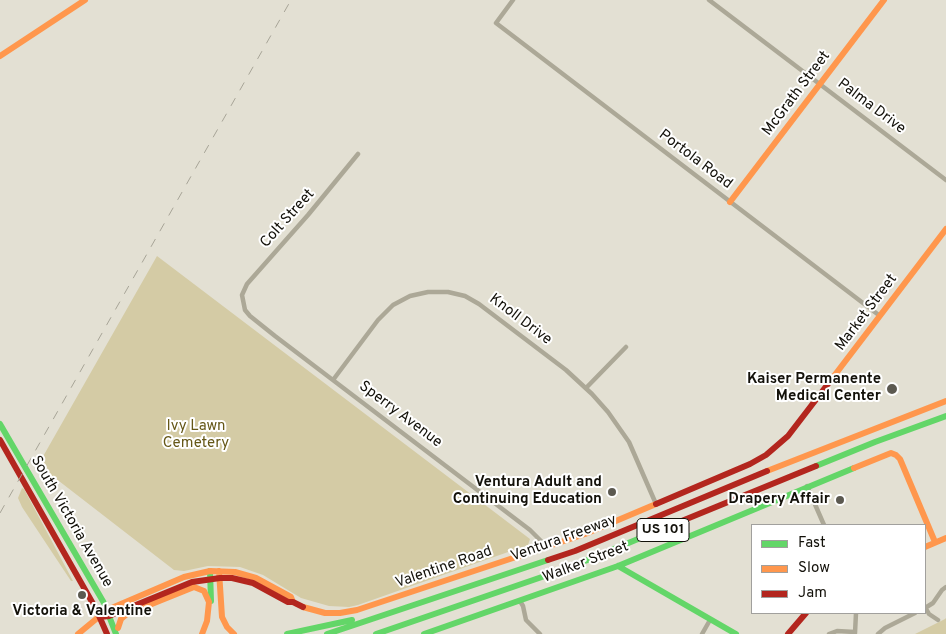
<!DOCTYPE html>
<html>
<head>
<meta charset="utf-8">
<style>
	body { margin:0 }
	#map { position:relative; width:946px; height:634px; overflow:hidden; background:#e3e0d3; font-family:Overpass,sans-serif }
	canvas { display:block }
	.legend { position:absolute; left:751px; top:524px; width:175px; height:90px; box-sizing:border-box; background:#fff; border:1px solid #a1a09d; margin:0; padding:6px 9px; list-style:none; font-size:15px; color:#13110a }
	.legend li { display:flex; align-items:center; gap:10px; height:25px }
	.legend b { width:25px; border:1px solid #a1a09d }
</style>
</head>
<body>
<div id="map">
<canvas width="946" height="634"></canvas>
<ul class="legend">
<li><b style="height:6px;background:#63d668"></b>Fast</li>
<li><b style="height:6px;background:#ff974d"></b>Slow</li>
<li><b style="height:6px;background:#b3261e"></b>Jam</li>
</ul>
</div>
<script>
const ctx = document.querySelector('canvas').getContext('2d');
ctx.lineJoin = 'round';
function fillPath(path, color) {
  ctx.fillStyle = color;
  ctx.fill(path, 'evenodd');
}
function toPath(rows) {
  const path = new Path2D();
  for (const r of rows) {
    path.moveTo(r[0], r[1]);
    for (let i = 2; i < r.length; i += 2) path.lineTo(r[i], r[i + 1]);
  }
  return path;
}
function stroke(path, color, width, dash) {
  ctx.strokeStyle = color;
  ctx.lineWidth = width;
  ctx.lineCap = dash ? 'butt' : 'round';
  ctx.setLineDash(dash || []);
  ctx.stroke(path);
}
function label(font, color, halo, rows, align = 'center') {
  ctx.font = font + ' Overpass,sans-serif';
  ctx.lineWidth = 4;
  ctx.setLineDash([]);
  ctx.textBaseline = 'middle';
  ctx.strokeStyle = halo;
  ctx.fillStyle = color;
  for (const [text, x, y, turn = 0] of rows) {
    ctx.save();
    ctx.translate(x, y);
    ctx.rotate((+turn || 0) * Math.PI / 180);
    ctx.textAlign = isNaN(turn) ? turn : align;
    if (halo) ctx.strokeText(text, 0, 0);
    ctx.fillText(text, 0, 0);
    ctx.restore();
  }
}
fillPath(toPath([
	[157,256,530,539,528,545,358,605,349,607,329,606,301,598,263,575,240,567,208,566,184,571,174,570,46,471,41,460],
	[22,488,24,489,73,581,71,581,22,507,18,498],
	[946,618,946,634,915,634,945,619]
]), '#d4cba5');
stroke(toPath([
	[513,0,496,23,880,316],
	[709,0,946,180],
	[358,154,308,215,247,284,242,295,245,310,250,316,275,336,530,530,546,546],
	[333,380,378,320,393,305,410,296,428,292,448,292,465,296,479,304,566,370,592,394,608,412,629,442,656,504],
	[586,388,626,347],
	[807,486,824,525],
	[520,601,523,606,526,620,540,634],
	[925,607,929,614,938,620],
	[925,608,933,603,942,590,946,587],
	[855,633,856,613],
	[702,634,710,620],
	[829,634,837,631,855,632],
	[878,634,885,628,915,613]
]), '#aca897', 4.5);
stroke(toPath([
	[0,424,104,603,116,634],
	[816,466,875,442,946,416],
	[618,566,736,634],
	[210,571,211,601],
	[287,634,352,620],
	[327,634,548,560],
	[376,634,568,568,667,527],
	[424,634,618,566,854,468]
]), '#63d668', 6);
stroke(toPath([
	[0,56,85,0],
	[730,202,884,0],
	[831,380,946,229],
	[854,468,891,453,896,455,900,459,935,542],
	[767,471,946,401],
	[925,547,946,538],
	[219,571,222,617,227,627,234,634],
	[303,607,325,613,340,613,357,610,585,534,656,504],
	[118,628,121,619,127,614,194,587,204,591,209,602,207,621,202,634],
	[78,634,107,610,184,577,210,571,235,572,256,578,291,597,293,602]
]), '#ff974d', 6);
stroke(toPath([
	[0,440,96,609,107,634],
	[656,504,750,464,766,455,788,436,831,380],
	[667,527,816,466],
	[548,560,575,551,767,471],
	[100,617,109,616,192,582,220,578,232,578,253,583,288,602,293,602,303,607],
	[788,634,806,613]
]), '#b3261e', 6);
stroke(toPath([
	[0,513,291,0]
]), '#a7a497', 1, [9, 9]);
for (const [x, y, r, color] of [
	[892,389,6,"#5c5950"],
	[612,492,5,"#5c5950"],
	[840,500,5,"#5c5950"],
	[82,595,5,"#5c5950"]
]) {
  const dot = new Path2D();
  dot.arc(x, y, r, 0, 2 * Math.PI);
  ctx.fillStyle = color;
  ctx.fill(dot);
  stroke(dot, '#fff', 2);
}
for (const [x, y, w] of [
	[663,530,52]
]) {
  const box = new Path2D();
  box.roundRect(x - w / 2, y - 11.5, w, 23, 4);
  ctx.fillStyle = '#fff';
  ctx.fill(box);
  stroke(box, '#13110a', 1);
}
label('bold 14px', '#13110a', null, [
	["US 101",663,530]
]);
label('15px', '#13110a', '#fff', [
	["McGrath Street",797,94,-53],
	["Palma Drive",871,107,37],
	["Portola Road",695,160,37],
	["Colt Street",288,219,-48],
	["Market Street",867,313,-53],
	["Knoll Drive",520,320,37],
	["Sperry Avenue",400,415,37],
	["South Victoria Avenue",71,522,60],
	["Ventura Freeway",564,539,-20],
	["Walker Street",586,563,-21],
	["Valentine Road",444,568,-19]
]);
label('bold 15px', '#13110a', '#fff', [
	["Kaiser Permanente",881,380],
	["Medical Center",881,397],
	["Ventura Adult and",602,483],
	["Continuing Education",602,500],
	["Drapery Affair",830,500],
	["Victoria & Valentine",82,612,"center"]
], 'right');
label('15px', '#655717', '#fff', [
	["Ivy Lawn",196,427],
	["Cemetery",196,444]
]);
</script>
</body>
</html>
